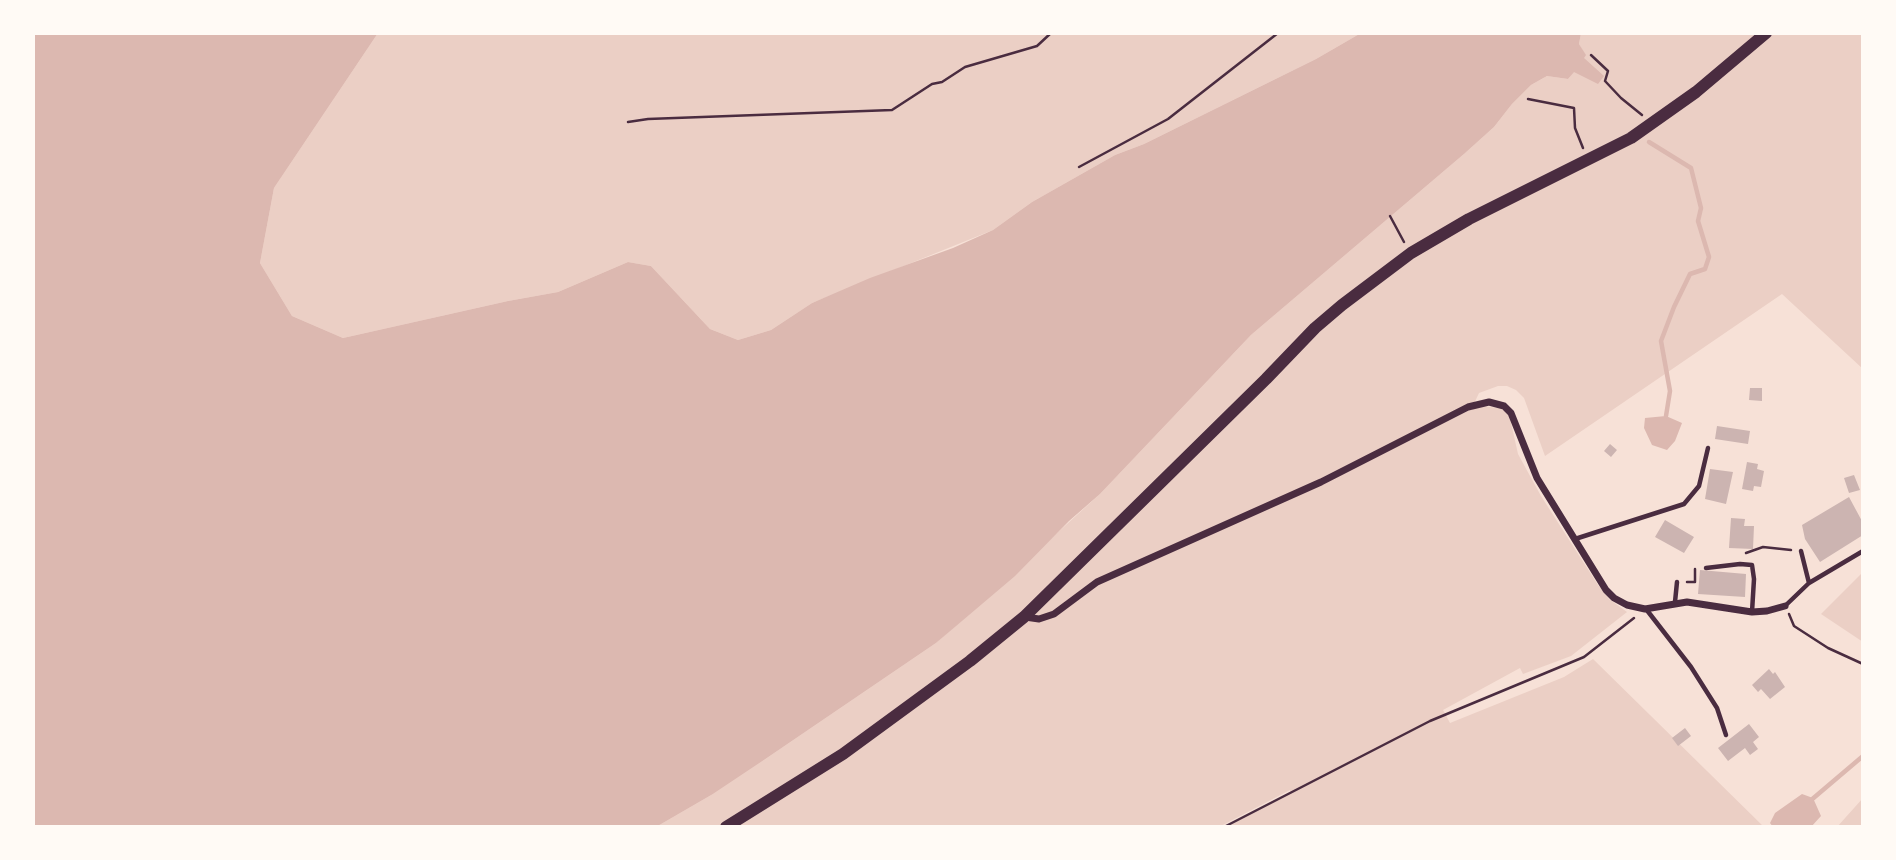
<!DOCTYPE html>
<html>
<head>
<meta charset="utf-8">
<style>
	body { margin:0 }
	#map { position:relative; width:1896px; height:860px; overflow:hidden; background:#f7e1d7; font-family:"DM Sans",sans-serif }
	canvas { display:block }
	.frame { position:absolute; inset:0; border:35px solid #fffaf5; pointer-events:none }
</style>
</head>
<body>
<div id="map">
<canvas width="1896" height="860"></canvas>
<div class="frame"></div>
</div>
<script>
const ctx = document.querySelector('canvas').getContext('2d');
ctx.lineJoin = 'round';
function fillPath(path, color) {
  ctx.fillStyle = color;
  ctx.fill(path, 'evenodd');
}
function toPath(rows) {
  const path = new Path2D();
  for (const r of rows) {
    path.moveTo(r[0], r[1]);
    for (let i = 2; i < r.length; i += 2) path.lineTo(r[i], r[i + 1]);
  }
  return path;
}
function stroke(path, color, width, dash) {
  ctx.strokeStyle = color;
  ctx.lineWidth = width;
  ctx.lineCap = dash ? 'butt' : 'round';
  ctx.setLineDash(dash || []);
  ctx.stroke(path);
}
fillPath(toPath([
	[378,33,1361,33,1316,59,1144,144,1115,155,1032,202,993,230,812,303,771,330,738,340,710,329,651,266,628,262,558,292,508,301,343,338,292,316,260,263,274,188],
	[1581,33,1863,33,1863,369,1782,294,1545,456,1524,398,1516,390,1507,386,1498,386,1479,393,1471,410,1481,406,1500,408,1509,414,1518,454,1541,496,1598,585,1609,599,1627,612,1571,656,1523,674,1520,668,1443,710,1450,723,1564,677,1593,659,1764,827,1226,827,1291,793,1290,790,1219,827,656,827,713,794,761,762,936,643,1100,494,1251,335,1464,154,1494,127,1512,104,1531,85,1547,76,1568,79,1585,55,1579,44],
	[1863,572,1863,642,1821,614],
	[1863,798,1863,827,1837,827]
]), '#ebcfc5');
fillPath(toPath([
	[33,33,378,33,274,188,260,263,292,316,343,338,508,301,558,292,628,262,651,266,710,329,738,340,771,330,812,303,870,278,953,248,993,230,1032,202,1115,155,1144,144,1316,59,1361,33,1581,33,1579,44,1586,55,1584,58,1604,76,1598,84,1574,72,1568,79,1547,76,1531,85,1512,104,1494,127,1464,154,1251,335,1100,494,1069,521,1015,576,936,643,761,762,713,794,656,827,33,827],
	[1666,416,1682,423,1675,441,1667,450,1652,445,1644,428,1645,418],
	[1802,794,1813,798,1821,816,1811,827,1773,827,1770,823,1775,813]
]), '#dcb8b0');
stroke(toPath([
	[1649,142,1691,168,1701,208,1698,221,1709,257,1705,269,1690,274,1674,307,1661,341,1670,391,1666,416],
	[1810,801,1863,756]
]), '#dcb8b0', 4.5);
fillPath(toPath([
	[1750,388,1762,388,1762,401,1749,400],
	[1717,426,1750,431,1748,444,1715,439],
	[1610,444,1617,450,1611,457,1604,451],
	[1747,462,1758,464,1757,469,1764,471,1761,487,1754,486,1753,491,1742,489],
	[1710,469,1733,472,1726,504,1705,499],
	[1854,475,1860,490,1849,493,1844,478],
	[1849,497,1863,523,1863,535,1820,562,1805,539,1802,525],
	[1731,518,1745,519,1744,526,1754,526,1753,549,1729,548],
	[1665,520,1694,537,1684,553,1655,537],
	[1700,570,1746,574,1745,597,1698,594],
	[1769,669,1773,674,1775,672,1785,687,1770,699,1761,689,1758,692,1752,685],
	[1749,724,1759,737,1753,742,1758,749,1750,755,1745,748,1728,761,1718,748],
	[1685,728,1691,736,1678,746,1672,738]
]), '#ccb4b1');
stroke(toPath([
	[1591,55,1608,71,1605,81,1621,98,1642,115],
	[1528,99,1574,108,1575,128,1583,148],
	[628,122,648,119,892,110,932,84,942,82,965,67,1037,46,1051,33],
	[1079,167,1168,119,1278,33],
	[1390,216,1404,242],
	[1746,553,1763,547,1791,550],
	[1687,582,1695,582,1695,569],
	[1789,614,1794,626,1828,648,1863,664],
	[1224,827,1430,721,1584,657,1634,618]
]), '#4a2c40', 2.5);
stroke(toPath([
	[1575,539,1684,504,1699,486,1708,448],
	[1801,551,1809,583],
	[1706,568,1740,564,1752,565,1754,579,1752,612],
	[1675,602,1677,582],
	[1785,606,1809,583,1863,551],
	[1646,609,1691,667,1717,708,1726,735]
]), '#4a2c40', 4.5);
stroke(toPath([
	[1025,617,1039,619,1054,614,1097,582,1321,482,1468,407,1489,402,1504,406,1511,413,1537,478,1606,590,1614,598,1627,605,1645,609,1687,602,1752,612,1767,611,1785,606]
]), '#4a2c40', 7);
stroke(toPath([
	[726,827,843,754,970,661,1024,617,1266,379,1315,328,1342,305,1411,253,1469,219,1631,138,1696,92,1766,33]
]), '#4a2c40', 12);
</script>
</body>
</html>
